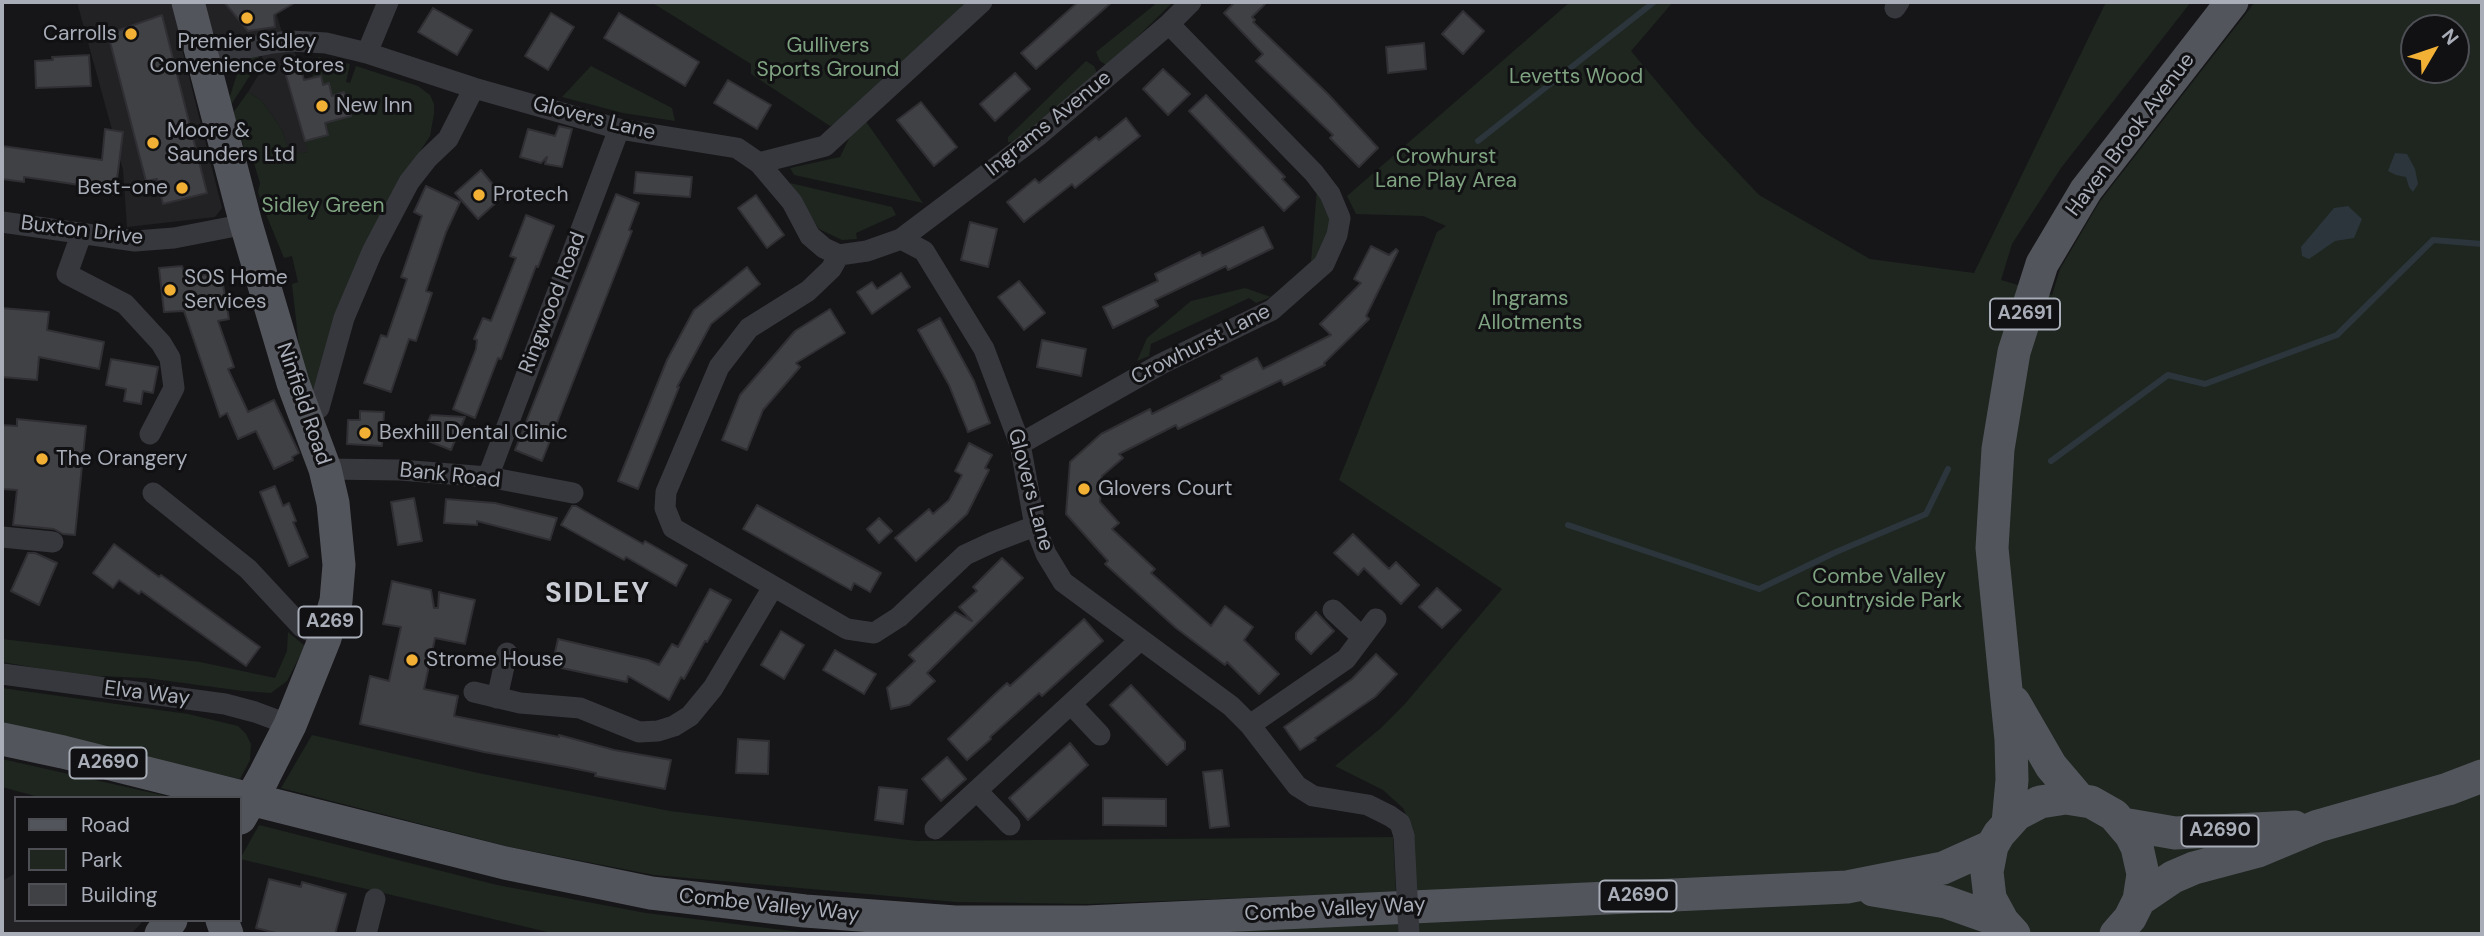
<!DOCTYPE html>
<html>
<head>
<meta charset="utf-8">
<style>
	body { margin:0 }
	#map { position:relative; width:2484px; height:936px; overflow:hidden; background:#161618; font-family:"DM Sans",sans-serif }
	canvas { display:block }
	.frame { position:absolute; inset:0; border:4px solid #a8adb8; pointer-events:none }
	.legend { position:absolute; left:14px; top:796px; width:228px; height:126px; box-sizing:border-box; background:#111113; border:2px solid #4d4f55; margin:0; padding:9px 12px; list-style:none; font-size:21px; color:#a8adb8 }
	.legend li { display:flex; align-items:center; gap:14px; height:35px }
	.legend b { width:35px; border:2px solid #4d4f55 }
	.north { position:absolute; left:2400px; top:14px; width:70px; height:70px; box-sizing:border-box; background:#111113; border:2px solid #4d4f55; border-radius:50%; rotate:51deg; font-size:19px; font-weight:700; line-height:28px; text-align:center; color:#a8adb8 }
	.north::after { content:''; display:block; margin:auto; width:24px; height:32px; background:#f2b134; clip-path:polygon(50% 0,100% 100%,50% 72%,0 100%) }
</style>
</head>
<body>
<div id="map">
<canvas width="2484" height="936"></canvas>
<div class="frame"></div>
<ul class="legend">
<li><b style="height:9px;background:#53555c"></b>Road</li>
<li><b style="height:19px;background:#1e261f"></b>Park</li>
<li><b style="height:19px;background:#404145"></b>Building</li>
</ul>
<div class="north">N</div>
</div>
<script>
const ctx = document.querySelector('canvas').getContext('2d');
ctx.lineJoin = 'round';
function fillPath(path, color) {
  ctx.fillStyle = color;
  ctx.fill(path, 'evenodd');
}
function toPath(rows) {
  const path = new Path2D();
  for (const r of rows) {
    path.moveTo(r[0], r[1]);
    for (let i = 2; i < r.length; i += 2) path.lineTo(r[i], r[i + 1]);
  }
  return path;
}
function stroke(path, color, width, dash) {
  ctx.strokeStyle = color;
  ctx.lineWidth = width;
  ctx.lineCap = dash ? 'butt' : 'round';
  ctx.setLineDash(dash || []);
  ctx.stroke(path);
}
function label(font, color, halo, rows, align = 'center') {
  ctx.font = font + ' "DM Sans",sans-serif';
  ctx.lineWidth = 6;
  ctx.setLineDash([]);
  ctx.textBaseline = 'middle';
  ctx.strokeStyle = halo;
  ctx.fillStyle = color;
  for (const [text, x, y, turn = 0] of rows) {
    ctx.save();
    ctx.translate(x, y);
    ctx.rotate((+turn || 0) * Math.PI / 180);
    ctx.textAlign = isNaN(turn) ? turn : align;
    if (halo) ctx.strokeText(text, 0, 0);
    ctx.fillText(text, 0, 0);
    ctx.restore();
  }
}
fillPath(toPath([
	[77,2,273,2,283,36,298,58,304,80,321,76,324,85,409,94,308,152,290,155,283,132,274,118,261,100,248,92,264,66,258,38,227,42,208,29,179,37,222,208,215,217,127,227,123,170],
	[16,873,16,920,144,920,131,934,2,934,2,881]
]), '#222225');
fillPath(toPath([
	[651,2,972,2,850,115,830,126,751,74,751,64],
	[1158,2,1173,2,1108,66,1100,61,1096,52],
	[1570,2,1673,2,1631,51,1695,127,1759,195,1870,259,1974,273,2106,2,2191,2,2061,168,2012,244,2001,280,2052,295,2060,269,2100,201,2255,2,2482,2,2482,934,1965,934,1959,932,1962,934,1419,934,1409,821,1403,808,1383,790,1335,766,1381,728,1404,705,1502,589,1339,480,1437,232,1446,226,1423,216,1356,214,1347,196],
	[2414,28,2456,28,2456,70,2414,70],
	[258,56,260,60,231,105,229,99,237,74,234,72,237,60],
	[318,57,350,64,346,82,350,83,356,66,418,86,430,95,434,104,434,114,430,136,415,159,319,388,311,388,299,347,292,284,298,282,292,256,284,258,263,207,258,192,260,183,253,160,246,155,238,127,240,126,239,121,236,121,233,113,248,92,261,100,274,118,283,132,290,154,308,152,305,141,328,135,325,123,351,116,344,92,332,96,329,84,323,85,321,76,312,78],
	[1086,61,1094,66,1098,75,1014,142,1008,142,1008,137],
	[591,66,672,108,675,121,623,113,562,97],
	[865,120,923,203,794,175,790,168,840,157,852,132],
	[790,183,892,207,896,215,856,233,857,239,842,240,819,229],
	[1317,189,1333,220,1320,256,1311,262],
	[1245,288,1271,297,1256,303,1249,298,1151,344,1149,356,1137,361,1147,338,1191,301],
	[288,632,305,646,287,681,271,693,243,691,146,678,77,675,2,662,2,639,200,662,275,678,287,651],
	[2,688,188,714,238,726,246,734,251,744,250,760,240,779,2,725],
	[312,735,478,773,670,811,917,841,1393,837,1396,892,1088,904,956,902,654,875,510,847,281,788],
	[2,759,175,798,42,798,2,787],
	[259,825,497,885,646,913,808,933,852,934,556,934,240,859],
	[1398,922,1399,934,1131,934]
]), '#1e261f');
fillPath(toPath([
	[2395,153,2407,154,2415,169,2418,184,2413,192,2409,187,2406,177,2396,175,2388,171],
	[2348,206,2362,219,2354,238,2335,241,2309,259,2302,256,2301,247,2334,208]
]), '#2c353c');
stroke(toPath([
	[1478,141,1654,2],
	[2051,461,2168,375,2205,384,2337,335,2433,240,2482,244],
	[1568,525,1759,589,1836,552,1926,514,1948,469]
]), '#2c353c', 6);
const building = toPath([
	[224,2,296,2,274,15,275,27,248,31,224,2],
	[1078,2,1112,2,1036,69,1021,53,1078,2],
	[1235,2,1267,2,1252,17,1255,20,1253,22,1328,94,1378,148,1359,167,1330,138,1333,135,1256,61,1263,54,1224,13,1235,2],
	[433,8,472,30,457,55,418,32,433,8],
	[1463,11,1484,31,1463,54,1442,34,1463,11],
	[551,13,574,27,548,70,525,56,551,13],
	[619,13,699,62,685,86,604,38,619,13],
	[162,15,207,193,163,204,157,179,146,181,108,34,162,15],
	[1424,43,1426,69,1388,73,1386,47,1424,43],
	[89,55,91,86,36,88,35,61,53,60,52,57,89,55],
	[298,58,304,80,321,76,323,85,329,83,332,96,344,92,351,116,325,123,328,135,305,141,282,62,298,58],
	[1163,69,1190,94,1168,115,1143,89,1163,69],
	[1015,73,1030,89,995,121,980,104,1015,73],
	[728,80,771,105,757,129,714,103,728,80],
	[1206,95,1285,177,1282,179,1299,197,1284,211,1189,111,1206,95],
	[921,102,957,147,934,166,897,120,921,102],
	[1126,118,1140,136,1075,188,1072,184,1024,222,1007,202,1035,179,1039,183,1096,137,1099,140,1126,118],
	[559,126,572,129,562,167,545,164,547,157,541,163,520,157,528,129,555,136,559,126],
	[105,129,123,132,115,195,78,190,79,185,53,181,24,177,24,182,2,179,2,146,102,160,105,129],
	[481,170,500,193,500,199,478,219,455,193,481,170],
	[636,172,692,177,690,197,634,193,636,172],
	[426,186,460,202,446,232,426,291,432,293,416,341,409,339,391,392,364,383,381,335,387,337,407,279,401,277,422,216,414,212,426,186],
	[616,194,639,203,629,230,632,231,542,461,515,450,616,194],
	[756,195,784,235,767,248,738,208,756,195],
	[526,215,554,226,538,267,536,266,501,359,498,358,475,418,453,409,476,349,477,340,474,339,483,318,491,321,516,258,510,256,526,215],
	[970,222,997,229,988,267,961,260,970,222],
	[1263,227,1273,248,1228,270,1226,266,1155,300,1158,306,1113,328,1103,307,1158,281,1155,274,1200,252,1202,256,1263,227],
	[1371,246,1389,255,1396,249,1398,251,1366,316,1369,319,1324,363,1325,365,1284,385,1281,380,1178,429,1176,425,1119,454,1123,458,1102,476,1100,502,1119,523,1112,529,1155,569,1151,573,1211,626,1225,606,1253,627,1244,640,1279,674,1259,694,1227,662,1225,665,1176,628,1105,564,1108,561,1066,514,1070,462,1101,434,1150,409,1152,414,1222,379,1221,376,1257,358,1263,369,1331,335,1320,324,1361,283,1354,279,1371,246],
	[182,266,184,272,194,271,195,276,221,273,229,319,218,321,234,367,228,369,248,412,274,400,299,453,292,457,293,460,274,469,256,431,238,439,227,413,220,417,184,311,164,312,159,268,182,266],
	[747,267,760,284,711,324,677,387,679,387,638,489,618,481,667,360,694,310,747,267],
	[901,273,910,287,872,314,857,292,872,282,877,289,901,273],
	[1019,281,1045,313,1024,330,998,297,1019,281],
	[2,308,49,312,47,330,104,342,99,369,39,357,37,380,2,377,2,308],
	[830,309,845,333,796,363,800,367,763,410,747,450,722,440,740,395,795,331,830,309],
	[940,318,974,381,990,423,968,432,949,385,918,330,940,318],
	[1042,340,1086,349,1081,376,1037,367,1042,340],
	[111,359,158,367,153,393,143,391,141,404,124,401,126,389,106,385,111,359],
	[360,411,384,412,382,446,347,444,348,420,360,420,360,411],
	[431,415,465,417,451,450,421,438,431,415],
	[17,419,86,426,75,535,63,534,54,529,13,525,17,490,2,489,2,425,17,426,17,419],
	[969,443,992,455,985,468,989,470,967,514,916,561,895,538,929,509,933,514,949,500,962,475,955,471,969,443],
	[275,486,283,506,289,503,296,521,293,522,308,557,289,566,260,492,275,486],
	[414,498,422,541,398,545,391,502,414,498],
	[446,499,495,503,557,518,550,540,477,521,477,525,444,523,446,499],
	[757,505,881,573,870,592,854,583,851,590,743,529,757,505],
	[572,506,576,506,643,544,645,541,687,565,676,586,626,557,624,560,561,525,572,506],
	[879,518,892,531,879,543,867,529,879,518],
	[1353,534,1389,569,1396,562,1419,585,1401,604,1364,568,1358,575,1334,553,1353,534],
	[114,544,159,577,161,575,260,647,246,666,141,591,139,594,119,580,113,588,93,573,114,544],
	[28,553,35,553,57,563,39,605,11,591,28,553],
	[1002,558,1023,578,927,673,935,681,909,705,891,709,887,688,915,661,909,655,955,612,972,621,959,607,977,591,973,587,1002,558],
	[392,581,431,590,434,608,438,608,439,592,475,600,465,644,435,638,424,689,458,696,454,716,559,737,559,735,614,750,671,760,665,789,595,776,596,773,567,767,484,752,360,724,370,676,389,681,401,627,383,624,392,581],
	[1437,588,1461,610,1442,628,1419,607,1437,588],
	[710,589,731,600,707,642,705,641,684,679,681,677,669,700,628,676,627,682,552,666,558,639,648,660,659,665,672,644,678,647,710,589],
	[1316,612,1334,631,1311,654,1296,639,1296,633,1316,612],
	[1084,619,1103,641,1042,696,1039,693,990,737,991,739,967,760,948,739,995,694,1007,683,1010,686,1084,619],
	[781,631,804,645,784,679,761,665,781,631],
	[835,650,876,674,864,694,823,670,835,650],
	[1376,654,1397,674,1375,697,1315,738,1316,740,1300,750,1284,727,1352,679,1376,654],
	[1131,685,1185,742,1185,749,1167,765,1110,705,1131,685],
	[738,739,769,741,768,774,736,773,738,739],
	[1070,743,1088,765,1028,820,1009,798,1070,743],
	[947,757,966,779,941,801,922,779,947,757],
	[1222,770,1229,826,1210,828,1203,772,1222,770],
	[879,787,907,790,903,824,875,820,879,787],
	[1103,798,1166,799,1166,826,1103,825,1103,798],
	[269,879,301,887,302,882,346,894,335,934,280,934,256,928,269,879]
]);
fillPath(building, '#404145');
stroke(building, '#303034', 2);
stroke(toPath([
	[1895,8,1899,2],
	[367,53,388,2],
	[202,57,273,43,291,41,326,43,367,53,474,88,619,129,737,148,759,163,792,202,810,236,824,248,839,255,867,251,901,239,924,251,984,349,1020,444,1035,526,1046,554,1063,582,1231,706,1250,725,1297,786,1313,796,1368,805,1390,816,1400,823,1404,836],
	[759,163,825,146,982,2],
	[2,222,135,241,174,238,246,224],
	[81,235,67,274,125,304,161,343,170,358,174,388,150,434],
	[901,239,1039,135,1169,24,1191,2],
	[839,255,831,269,808,291,749,328,719,367,666,492,665,508,673,528,847,629,874,633,899,617,965,555,993,542,1035,526],
	[305,414,319,408,344,318,372,252,409,182,427,159,448,139,474,88],
	[1020,444,1161,364,1272,310,1324,264,1337,235,1340,218,1330,194,1314,173,1169,24],
	[325,469,400,470,488,477,573,493],
	[488,477,619,129],
	[153,493,248,569,302,627,325,638],
	[2,537,53,542],
	[1333,610,1362,637],
	[2,674,225,704,255,712,290,725],
	[474,692,520,703,580,708,639,732,658,731,674,726,690,716,713,688,773,587],
	[497,698,507,653],
	[1071,704,1100,735],
	[1250,725,1346,659,1376,619],
	[977,791,1010,825],
	[935,829,1140,640],
	[366,934,375,899]
]), '#37383d', 21);
stroke(toPath([
	[188,2,246,224,293,383,325,469,333,503,339,565,336,601,325,638,290,725,263,778],
	[2014,702,2051,766,2079,799],
	[2,739,63,752,505,863,651,893,805,911,955,922,1087,922,1847,887,1943,868,1992,846],
	[2008,823,2012,780,2011,740,1992,548,1998,449,2014,352,2042,264,2086,190,2232,2],
	[2123,824,2175,833,2295,827],
	[1873,890,1946,902,2003,922],
	[2139,900,2173,877,2194,868,2258,851,2318,826,2448,789,2482,776],
	[222,920,227,934],
	[161,934,171,920],
	[2014,934,2003,922,1990,898,1987,872,1992,846,1999,834,2017,814,2040,802,2066,798,2091,802,2114,815,2131,835,2137,847,2143,874,2139,900,2130,918,2116,934]
]), '#53555c', 33);
stroke(toPath([
	[1404,836,1409,934]
]), '#37383d', 21);
stroke(toPath([
	[240,818,263,778]
]), '#53555c', 33);
for (const [x, y, r, color] of [
	[247,18,7,"#f2b134"],
	[131,34,7,"#f2b134"],
	[322,106,7,"#f2b134"],
	[153,143,7,"#f2b134"],
	[182,188,7,"#f2b134"],
	[479,195,7,"#f2b134"],
	[170,290,7,"#f2b134"],
	[365,433,7,"#f2b134"],
	[42,459,7,"#f2b134"],
	[1084,489,7,"#f2b134"],
	[412,660,7,"#f2b134"]
]) {
  const dot = new Path2D();
  dot.arc(x, y, r, 0, 2 * Math.PI);
  ctx.fillStyle = color;
  ctx.fill(dot);
  stroke(dot, '#111113', 2.5);
}
for (const [x, y, w] of [
	[2025,314,70],
	[330,622,63],
	[108,763,77],
	[2220,831,77],
	[1638,896,77]
]) {
  const box = new Path2D();
  box.roundRect(x - w / 2, y - 15.5, w, 31, 5);
  ctx.fillStyle = '#111113';
  ctx.fill(box);
  stroke(box, '#a8adb8', 2);
}
label('bold 19px', '#a8adb8', null, [
	["A2691",2025,314],
	["A269",330,622],
	["A2690",108,763],
	["A2690",2220,831],
	["A2690",1638,896]
]);
label('21px', '#a8adb8', '#111113', [
	["Carrolls",117,34,"right"],
	["Premier Sidley",247,42,"center"],
	["Convenience Stores",247,66,"center"],
	["New Inn",336,106],
	["Moore &",167,131],
	["Saunders Ltd",167,155],
	["Best-one",168,188,"right"],
	["Protech",493,195],
	["SOS Home",184,278],
	["Services",184,302],
	["Bexhill Dental Clinic",379,433],
	["The Orangery",56,459],
	["Glovers Court",1098,489],
	["Strome House",426,660]
], 'left');
label('21px', '#7fa381', '#111113', [
	["Gullivers",828,46],
	["Sports Ground",828,70],
	["Levetts Wood",1576,77],
	["Crowhurst",1446,157],
	["Lane Play Area",1446,181],
	["Sidley Green",323,206],
	["Ingrams",1530,299],
	["Allotments",1530,323],
	["Combe Valley",1879,577],
	["Countryside Park",1879,601]
]);
label('21px', '#a8adb8', '#111113', [
	["Glovers Lane",594,119,14],
	["Ingrams Avenue",1049,124,-39],
	["Haven Brook Avenue",2131,135,-53],
	["Buxton Drive",82,231,7],
	["Ringwood Road",553,303,-69],
	["Crowhurst Lane",1201,345,-27],
	["Ninfield Road",303,404,71],
	["Bank Road",450,476,6],
	["Glovers Lane",1030,490,75],
	["Elva Way",147,694,7],
	["Combe Valley Way",769,906,6],
	["Combe Valley Way",1335,910,-3]
]);
ctx.letterSpacing = '2px';
label('bold 28px', '#c9ccd4', '#111113', [
	["SIDLEY",598,595]
]);
ctx.letterSpacing = '0px';
</script>
</body>
</html>
